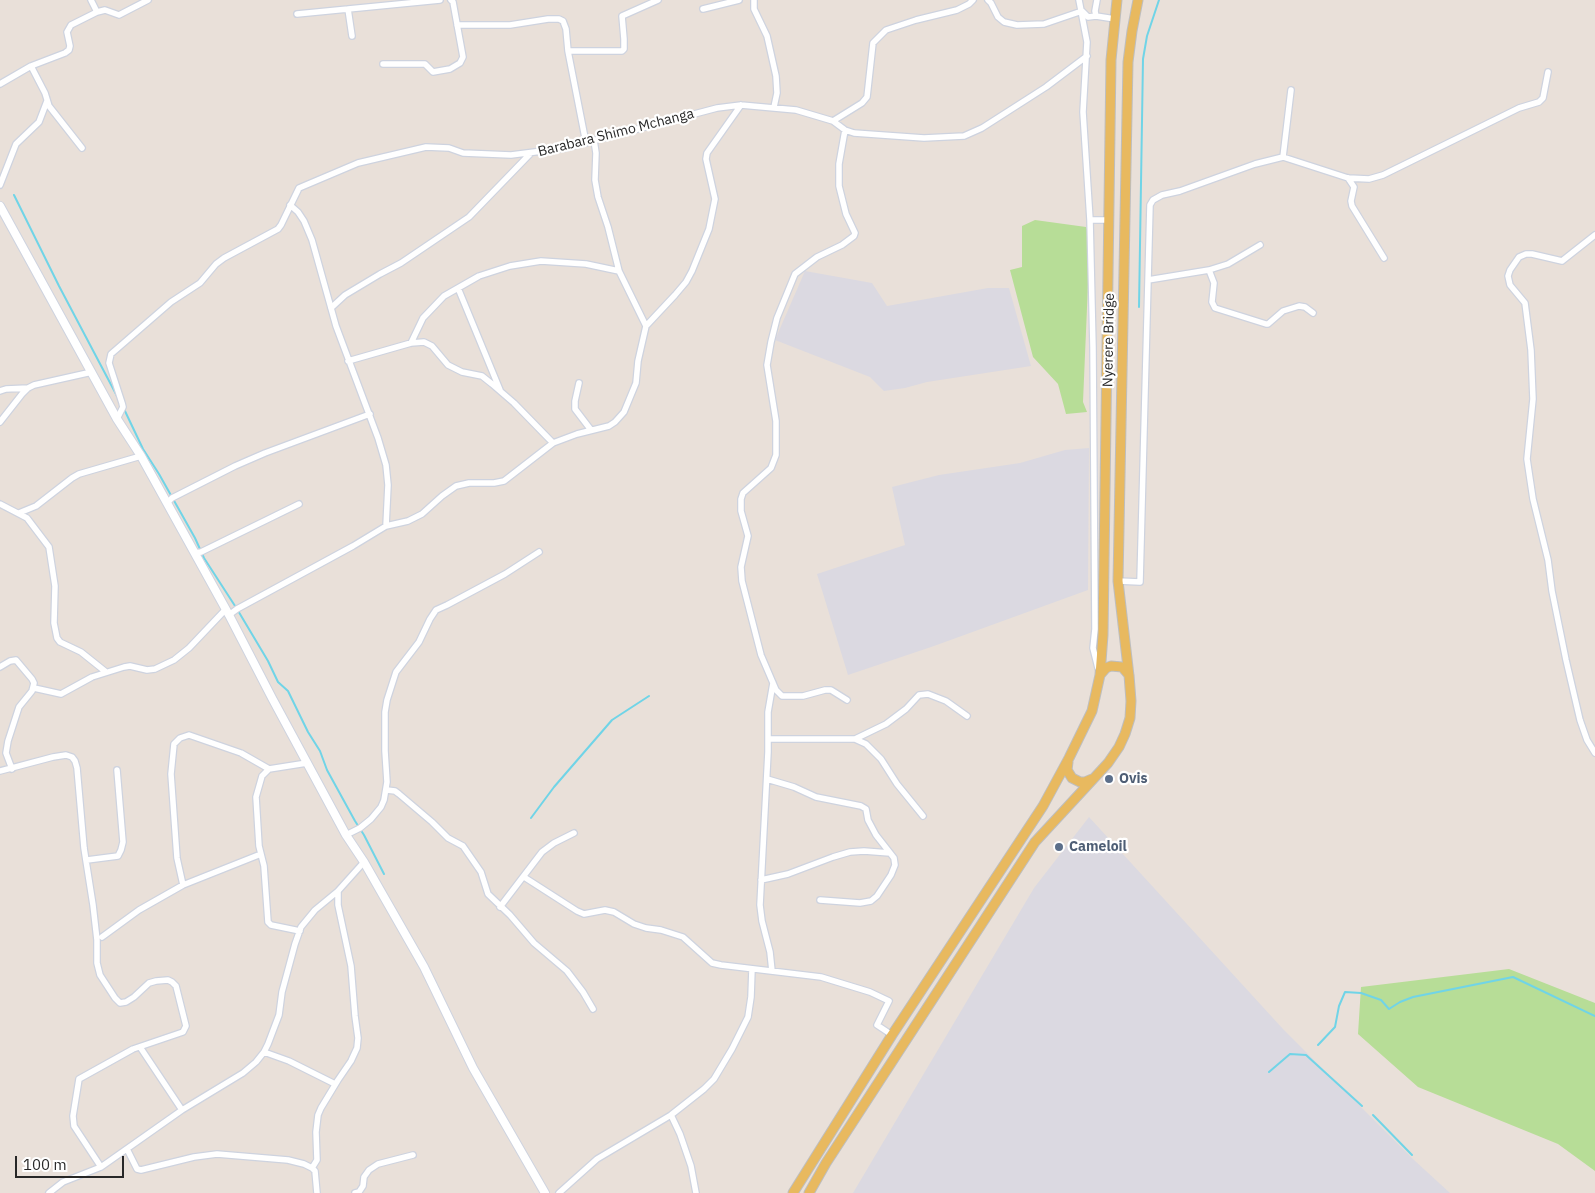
<!DOCTYPE html>
<html>
<head>
<meta charset="utf-8">
<style>
	body { margin:0 }
	#map { position:relative; width:1595px; height:1193px; overflow:hidden; background:#e9e0d9; font-family:"IBM Plex Sans",sans-serif }
	canvas { display:block }
	.scale { position:absolute; left:15px; top:1156px; width:109px; height:22px; box-sizing:border-box; border:2px solid #272727; border-top:0; padding-left:6px; font-size:15px; line-height:18px; white-space:nowrap; color:#272727; -webkit-text-stroke:4px #fff; paint-order:stroke }
</style>
</head>
<body>
<div id="map">
<canvas width="1595" height="1193"></canvas>
<div class="scale">100 m</div>
</div>
<script>
const ctx = document.querySelector('canvas').getContext('2d');
ctx.lineJoin = 'round';
function fillPath(path, color) {
  ctx.fillStyle = color;
  ctx.fill(path, 'evenodd');
}
function toPath(rows) {
  const path = new Path2D();
  for (const r of rows) {
    path.moveTo(r[0], r[1]);
    for (let i = 2; i < r.length; i += 2) path.lineTo(r[i], r[i + 1]);
  }
  return path;
}
function stroke(path, color, width, dash) {
  ctx.strokeStyle = color;
  ctx.lineWidth = width;
  ctx.lineCap = dash ? 'butt' : 'round';
  ctx.setLineDash(dash || []);
  ctx.stroke(path);
}
function label(font, color, halo, rows, align = 'center') {
  ctx.font = font + ' "IBM Plex Sans",sans-serif';
  ctx.lineWidth = 4.5;
  ctx.setLineDash([]);
  ctx.textBaseline = 'middle';
  ctx.strokeStyle = halo;
  ctx.fillStyle = color;
  for (const [text, x, y, turn = 0] of rows) {
    ctx.save();
    ctx.translate(x, y);
    ctx.rotate((+turn || 0) * Math.PI / 180);
    ctx.textAlign = isNaN(turn) ? turn : align;
    if (halo) ctx.strokeText(text, 0, 0);
    ctx.fillText(text, 0, 0);
    ctx.restore();
  }
}
fillPath(toPath([
	[805,271,872,283,887,306,988,288,1009,288,1031,366,927,382,905,388,884,391,870,377,775,340],
	[1089,448,1088,590,934,646,848,675,817,574,905,545,892,487,939,475,1020,463,1065,450],
	[1089,817,1283,1029,1414,1160,1450,1193,853,1193,1034,888]
]), '#dbd9e1');
fillPath(toPath([
	[1035,220,1086,227,1090,237,1083,402,1087,412,1066,414,1058,384,1033,357,1010,270,1022,267,1022,226],
	[1509,969,1595,1003,1595,1171,1558,1144,1418,1087,1358,1034,1361,987]
]), '#b7dd97');
stroke(toPath([
	[14,195,59,286,117,396],
	[1139,307,1143,59,1147,36,1159,0],
	[124,409,143,449,159,474,195,538,204,558,237,609,268,661,278,682,288,691,308,732,320,751,327,770,355,821,364,835,384,874],
	[531,818,554,787,612,720,649,696],
	[1318,1045,1335,1027,1339,1006,1345,992,1361,993,1381,1000,1389,1009,1400,1002,1413,997,1513,977,1595,1016],
	[1269,1072,1290,1054,1306,1055,1362,1106],
	[1373,1115,1412,1155]
]), '#70d4e7', 2);
const street = toPath([
	[91,0,97,12],
	[754,0,754,9,767,36,776,76,777,93,774,107],
	[988,0,991,3,998,17,1004,22,1017,25,1044,24,1082,11,1088,17,1096,16],
	[1079,0,1087,42,1083,112,1090,220,1093,347,1095,629,1093,648,1098,668],
	[1097,0,1095,11,1096,16,1115,19],
	[348,9,352,36],
	[703,9,739,0],
	[297,14,440,0],
	[457,25,510,25,548,19,559,19,563,21,566,29,568,51,586,143],
	[568,51,622,51,624,49,624,39,622,16,658,0],
	[383,64,425,64,433,72,450,69,460,63,463,57,453,2,451,0],
	[31,66,45,93,49,106,82,148],
	[0,84,31,66,65,53,69,50,70,46,67,32,71,25,97,12,105,10,119,15,148,0],
	[833,121,862,103,867,97,873,43,886,30,916,20,957,10,969,4,973,0],
	[845,130,839,164,839,186,846,214,855,233,854,236,842,245,817,257,795,274,777,318,771,342,767,365,776,421,776,455,771,468,743,493,741,499,741,511,748,536,741,567,742,581,761,655,776,690,782,696,803,696,825,690,831,690,847,700],
	[1283,157,1291,90],
	[1348,178,1354,187,1351,201,1352,206,1384,258],
	[0,185,16,144,39,122,47,101],
	[290,205,298,212,304,221,312,240,336,326,378,438,386,465,388,485,386,526],
	[1090,220,1109,220],
	[1595,235,1562,261,1532,254,1526,254,1519,257,1510,270,1508,276,1510,285,1525,303,1531,350,1533,399,1527,459,1533,499,1548,560,1552,591,1566,660,1580,720,1587,740,1595,753],
	[1209,270,1214,283,1212,302,1215,308,1266,324,1268,324,1283,311,1299,306,1305,307,1313,313],
	[1148,280,1209,270,1228,264,1260,245],
	[458,288,500,390],
	[331,308,345,295,380,274,401,263,469,217,530,154],
	[646,326,675,295,686,282,692,271,709,229,715,199,706,159,707,153,741,105],
	[411,343,423,318,444,296,479,276,510,266,541,261,586,264,619,271],
	[348,361,411,343,424,342,432,346,448,365,462,372,482,376,492,384,514,403,553,443],
	[579,383,575,401,575,409,591,430],
	[0,391,6,389,28,388],
	[117,419,123,407,122,403,109,363,111,354,171,302,200,283,216,264,224,258,278,229,281,225,299,188,358,163,426,147,449,148,463,153,511,155,566,148,717,108,741,105,796,110,833,121,845,130,854,133,924,138,964,136,982,128,1046,87,1087,56],
	[0,422,22,394,28,388,34,385,92,372],
	[167,503,172,498,235,466,265,453,370,414],
	[0,504,27,518,49,547,55,586,54,623,57,638,60,642,81,652,106,672],
	[19,513,36,506,72,478,79,474,141,456],
	[195,553,201,552,299,504],
	[1118,581,1140,582,1150,205,1153,200,1162,195,1180,191,1255,164,1283,157,1348,178,1369,179,1383,175,1519,108,1539,102,1543,98,1548,72],
	[229,615,237,609,353,546,386,526,408,521,422,514,442,496,456,486,469,483,494,483,504,481,553,443,577,434,609,426,615,422,624,412,636,383,638,361,646,326,619,271,608,227,598,197,595,180,596,153,594,140],
	[0,667,10,661,16,660,32,679,34,683,32,691,19,707,8,741,6,753,12,769],
	[34,688,61,694,92,677,124,667,130,666,147,670,155,669,174,660,189,648,226,609],
	[768,739,855,739,866,744,881,759,897,784,923,816],
	[855,739,886,724,906,709,919,695,928,694,946,701,967,716],
	[0,771,53,757,66,755,72,757,75,761,77,768,84,848,93,905,97,940,97,963,100,975,115,998,120,1003,126,1002,134,997,149,983,156,981,168,980,172,982,176,986,186,1026,183,1032,133,1049,79,1079,73,1116,74,1126,101,1167],
	[767,779,794,787,816,797,861,806,866,809,868,820,876,835,894,858,895,865,891,875,877,896,871,901,860,903,820,900],
	[387,790,395,791,399,794,432,822,448,838,463,846,481,872,488,894,510,915,534,943,567,971,583,992,593,1009],
	[346,835,360,828,371,819,381,807,384,800,387,782,385,751,385,712,387,700,396,672,419,642,430,619,436,610,447,605,505,574,539,552],
	[87,860,118,856,121,850,123,842,117,770],
	[524,877,577,911,584,914,605,910,614,912,634,924,646,928,661,930,683,937,712,963,721,965,821,977,870,992,889,1001,877,1025,892,1035],
	[761,880,788,874,833,857,850,852,864,851,890,853],
	[183,885,177,858,171,774,174,744,180,738,189,735,241,753,269,769],
	[500,907,542,852,554,843,574,833],
	[300,931,271,925,268,922,264,866,259,846,256,797,262,776,269,769,307,763],
	[102,937,139,910,183,885,261,854],
	[772,971,770,952,762,921,760,905,768,752,768,712,773,683],
	[140,1047,182,1110],
	[264,1052,289,1061,335,1084],
	[671,1115,680,1134,691,1166,696,1193],
	[127,1149,137,1169,141,1170,194,1157,217,1154,288,1160,304,1164,312,1168,315,1171,317,1193],
	[312,1168,317,1160,316,1132,318,1115,321,1108,338,1080,351,1061,357,1048,358,1038,355,1016,351,966,338,905,338,891,364,862],
	[49,1193,63,1182,101,1167,182,1110,243,1073,256,1062,264,1052,268,1044,279,1015,282,992,295,944,301,927,315,910,338,891],
	[355,1193,359,1192,363,1186,364,1177,369,1170,378,1164,413,1155],
	[559,1193,597,1159,671,1115,704,1089,714,1079,732,1049,748,1017,751,997,752,969]
]);
const secondary = toPath([
	[0,206,117,419,141,456,229,615,272,698,346,835,364,862,424,967,473,1068,545,1193]
]);
const primary = toPath([
	[1100,675,1103,635,1111,60,1117,0],
	[1129,676,1118,581,1128,62,1132,31,1138,0],
	[1068,762,1067,770,1072,778,1080,782,1085,782,1092,779],
	[793,1193,892,1035,1043,806,1069,758,1092,711,1100,675,1106,668,1111,666,1122,667,1129,675,1131,701,1130,718,1125,734,1119,747,1108,763,1035,842,826,1163,809,1193]
]);
stroke(street, '#ced3df', 8);
stroke(secondary, '#ced3df', 10);
stroke(primary, '#bebebe', 11);
stroke(street, '#fff', 5.5);
stroke(secondary, '#fff', 8);
stroke(primary, '#e8b95f', 9);
for (const [x, y, r, color] of [
	[1109,779,5,"#5c6f8a"],
	[1059,847,5,"#5c6f8a"]
]) {
  const dot = new Path2D();
  dot.arc(x, y, r, 0, 2 * Math.PI);
  ctx.fillStyle = color;
  ctx.fill(dot);
  stroke(dot, '#fff', 2);
}
label('14px', '#272727', '#fff', [
	["Barabara Shimo Mchanga",616,133,-14],
	["Nyerere Bridge",1109,340,-89]
]);
label('bold 14px', '#4e5e75', '#fff', [
	["Ovis",1119,779],
	["Cameloil",1069,847]
], 'left');
</script>
</body>
</html>
